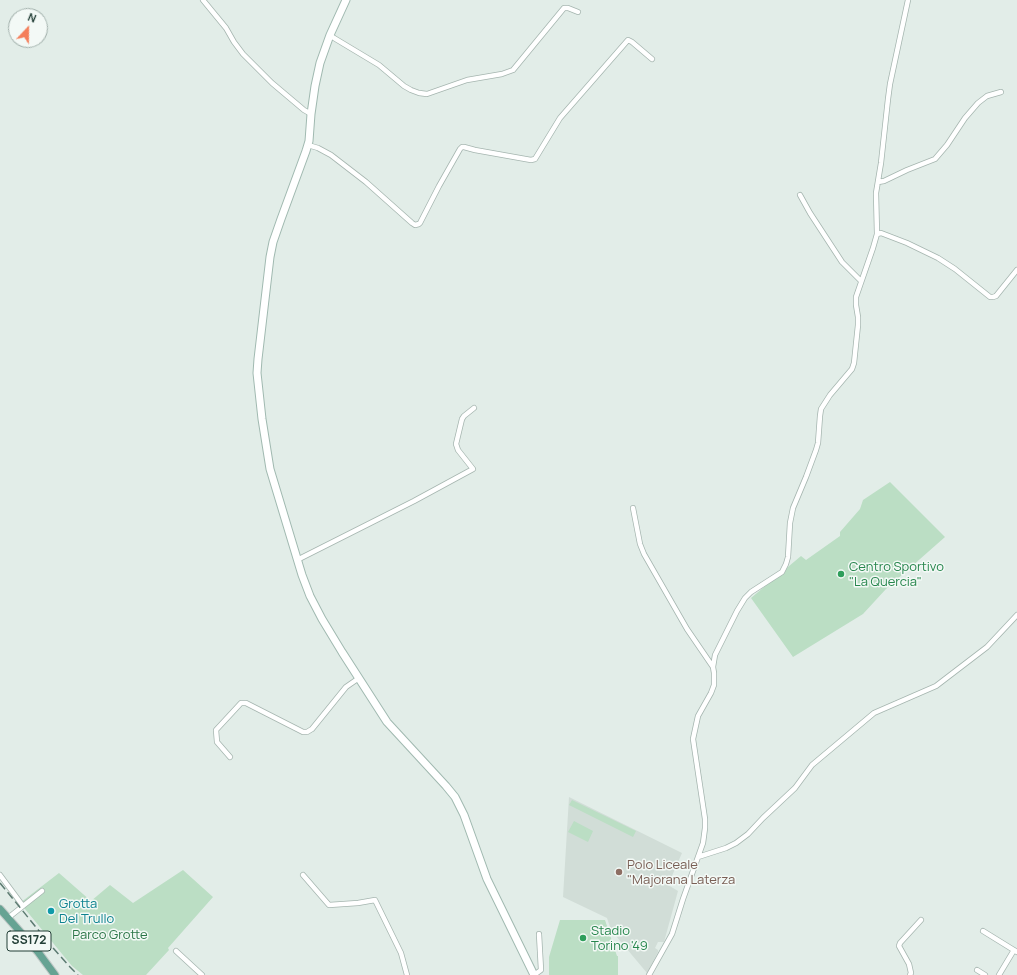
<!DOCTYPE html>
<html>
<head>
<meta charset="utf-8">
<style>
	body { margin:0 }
	#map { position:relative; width:1017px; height:975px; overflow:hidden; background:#e2ede8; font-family:Manrope,sans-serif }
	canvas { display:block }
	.north { position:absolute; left:8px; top:8px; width:40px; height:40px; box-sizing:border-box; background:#f3f9f6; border:1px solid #9faea9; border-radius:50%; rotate:22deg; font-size:11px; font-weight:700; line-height:16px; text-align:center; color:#223e36 }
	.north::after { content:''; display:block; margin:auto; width:14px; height:18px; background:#f47e5a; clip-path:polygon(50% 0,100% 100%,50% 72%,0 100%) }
</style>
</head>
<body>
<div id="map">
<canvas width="1017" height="975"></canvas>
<div class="north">N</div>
</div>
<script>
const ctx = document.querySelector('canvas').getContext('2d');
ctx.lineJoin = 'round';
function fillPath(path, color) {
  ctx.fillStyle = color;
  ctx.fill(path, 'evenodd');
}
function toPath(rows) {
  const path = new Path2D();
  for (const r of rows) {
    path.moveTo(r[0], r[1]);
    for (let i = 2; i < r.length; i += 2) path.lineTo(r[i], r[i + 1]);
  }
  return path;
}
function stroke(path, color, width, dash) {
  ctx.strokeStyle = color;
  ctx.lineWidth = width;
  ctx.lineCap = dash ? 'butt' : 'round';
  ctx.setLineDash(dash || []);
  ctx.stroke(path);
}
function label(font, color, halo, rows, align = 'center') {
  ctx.font = font + ' Manrope,sans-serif';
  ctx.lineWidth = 3;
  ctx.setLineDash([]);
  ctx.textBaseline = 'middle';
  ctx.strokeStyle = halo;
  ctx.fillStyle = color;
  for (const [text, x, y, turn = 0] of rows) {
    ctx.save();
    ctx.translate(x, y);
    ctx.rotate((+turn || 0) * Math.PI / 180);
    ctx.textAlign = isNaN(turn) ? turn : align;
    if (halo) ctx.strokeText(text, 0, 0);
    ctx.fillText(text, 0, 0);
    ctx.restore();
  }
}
fillPath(toPath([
	[569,797,682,853,668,885,678,891,664,942,658,942,655,948,658,950,658,952,647,973,611,930,607,918,563,897]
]), '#d1ddd7');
fillPath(toPath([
	[890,482,945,537,886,589,863,614,793,657,751,598,801,556,806,560,840,536,840,532,860,509,863,500],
	[572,800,636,831,633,837,569,805],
	[574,821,593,831,588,842,568,832],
	[183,870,213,897,168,948,169,950,146,975,83,975,72,966,20,903,59,873,91,901,110,885,133,903],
	[560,920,605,920,617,956,618,956,618,975,549,975,549,957]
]), '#bbdec4');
const street = toPath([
	[203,0,226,28,234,42,243,54,272,83,304,110,311,114],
	[330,35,334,38,379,65,404,86,411,90,419,93,427,94,467,80,502,74,513,70,564,8,568,8,578,12],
	[308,145,318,148,331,155,366,182,412,223,415,225,419,224,420,223,439,186,460,149,462,147,464,147,475,150,531,160,535,159,560,118,628,40,632,42,652,59],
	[878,182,884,181,907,170,935,159,947,145,965,118,978,103,987,96,1001,92],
	[800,195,810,213,842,262,861,281],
	[877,234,881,233,907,243,938,258,955,269,990,297,993,297,996,296,1017,270],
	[633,508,640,544,644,554,687,629,713,667],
	[297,560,414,501,473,469,458,450,456,444,462,419,464,416,474,408],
	[230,757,217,742,216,730,241,703,246,703,303,732,307,732,312,729,346,687,359,678],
	[698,857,726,848,736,843,748,834,763,818,795,788,812,765,874,713,936,686,987,647,1017,615],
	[0,875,23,906,8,918],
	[303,875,329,905,358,903,375,900,401,953,407,975],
	[23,906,42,891],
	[983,931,1017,952],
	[176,951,202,975],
	[977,970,985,975],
	[534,975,541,970,539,934],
	[649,975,672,934,683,899,703,843,705,828,705,819,693,739,698,716,711,693,714,685,714,673,713,667,715,655,737,611,745,598,751,592,782,572,786,564,788,557,790,523,793,508,806,477,816,450,818,443,820,416,821,409,830,395,852,369,854,363,858,325,858,317,856,305,856,297,873,248,877,234,876,193,881,163,888,99,890,84,908,0],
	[910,975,911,973,909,964,899,946,900,943,921,920],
	[999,975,1014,950]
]);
const secondary = toPath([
	[346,0,330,35,320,63,315,86,311,114,309,141,306,151,281,219,273,242,270,257,258,359,257,373,262,419,270,469,302,575,310,596,322,619,342,652,387,722,446,786,455,797,464,815,487,879,534,975]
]);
const primary = toPath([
	[0,909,38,952,55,975]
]);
stroke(street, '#a5b5af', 6);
stroke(secondary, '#a0b9b0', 9);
stroke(primary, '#c1c9c7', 9);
stroke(street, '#fff', 4.5);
stroke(secondary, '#fff', 7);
stroke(primary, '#66a393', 7);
stroke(toPath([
	[0,883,53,948,70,967,78,975]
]), '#5c7a71', 1.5, [8, 4]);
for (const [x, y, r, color] of [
	[841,574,4,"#2e9e5b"],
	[619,872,4,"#8d6e63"],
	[51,911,4,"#0f9aa8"],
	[583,938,4,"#2e9e5b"]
]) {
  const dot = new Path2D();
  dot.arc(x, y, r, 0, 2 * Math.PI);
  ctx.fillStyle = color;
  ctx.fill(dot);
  stroke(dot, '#f3f9f6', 1.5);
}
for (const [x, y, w] of [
	[29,941,44]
]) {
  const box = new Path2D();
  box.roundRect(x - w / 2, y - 10, w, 20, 3);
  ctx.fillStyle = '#f3f9f6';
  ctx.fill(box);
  stroke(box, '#223e36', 1);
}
label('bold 12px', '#223e36', null, [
	["SS172",29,941]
]);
label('13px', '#27864d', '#f3f9f6', [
	["Centro Sportivo",849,567],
	["\"La Quercia\"",849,582],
	["Stadio",591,931],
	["Torino '49",591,946]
], 'left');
label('13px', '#785e54', '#f3f9f6', [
	["Polo Liceale",627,865],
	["\"Majorana Laterza",627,880]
], 'left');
label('13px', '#0d838f', '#f3f9f6', [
	["Grotta",59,904],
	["Del Trullo",59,919]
], 'left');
label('13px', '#2b7647', '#f3f9f6', [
	["Parco Grotte",110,935]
]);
</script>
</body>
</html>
